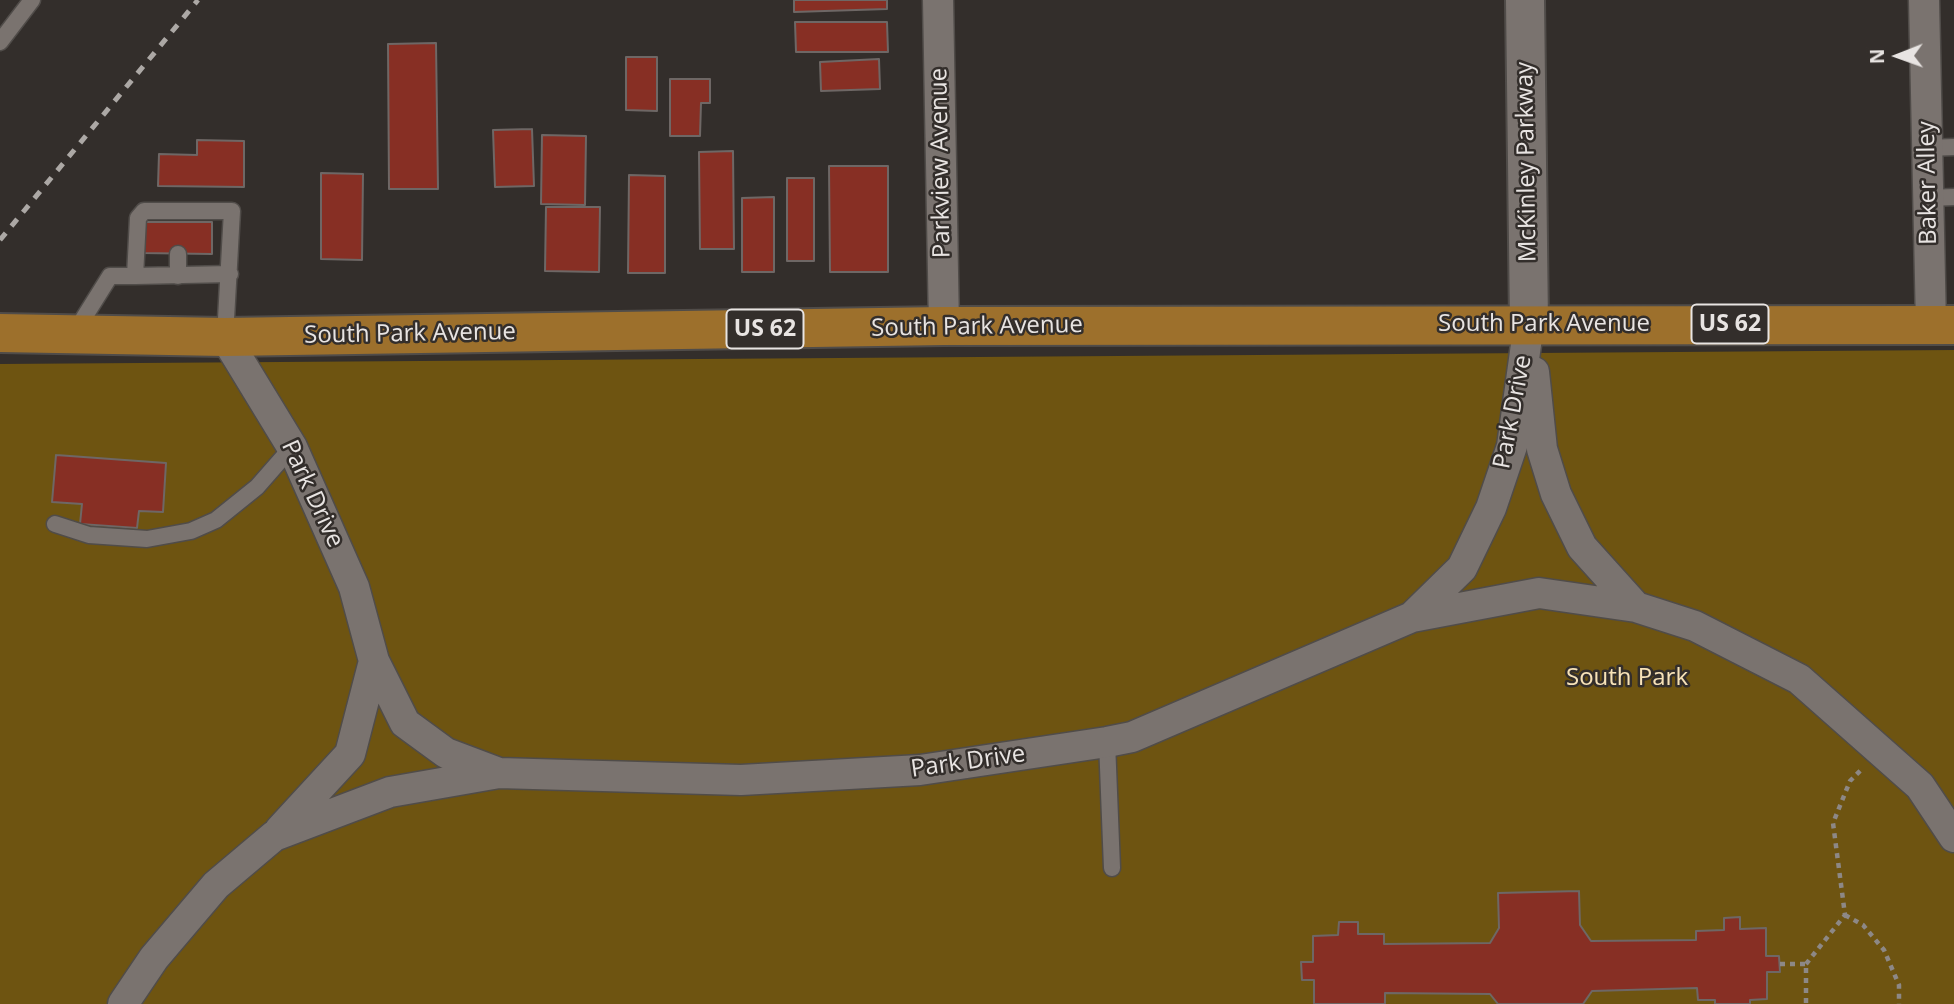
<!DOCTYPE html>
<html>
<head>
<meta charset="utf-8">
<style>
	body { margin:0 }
	#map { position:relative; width:1954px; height:1004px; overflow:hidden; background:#332e2b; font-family:"Open Sans",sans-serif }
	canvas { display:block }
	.north { position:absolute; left:1863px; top:21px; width:70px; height:70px; -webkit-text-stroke:5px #332e2b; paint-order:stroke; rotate:269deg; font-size:19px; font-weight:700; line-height:28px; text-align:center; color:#e8e4e2 }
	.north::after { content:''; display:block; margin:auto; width:24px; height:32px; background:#e8e4e2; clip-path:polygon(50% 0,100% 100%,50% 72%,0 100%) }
</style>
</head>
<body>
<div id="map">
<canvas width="1954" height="1004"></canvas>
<div class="north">N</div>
</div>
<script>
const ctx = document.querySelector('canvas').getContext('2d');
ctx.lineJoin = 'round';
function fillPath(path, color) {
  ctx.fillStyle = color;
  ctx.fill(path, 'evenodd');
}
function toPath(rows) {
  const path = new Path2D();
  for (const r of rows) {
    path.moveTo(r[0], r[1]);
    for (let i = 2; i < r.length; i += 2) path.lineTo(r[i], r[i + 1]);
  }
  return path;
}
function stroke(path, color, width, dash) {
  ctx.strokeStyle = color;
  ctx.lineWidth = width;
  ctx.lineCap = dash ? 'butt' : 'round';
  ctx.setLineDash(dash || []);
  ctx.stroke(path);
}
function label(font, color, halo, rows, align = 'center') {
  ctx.font = font + ' "Open Sans",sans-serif';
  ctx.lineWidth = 5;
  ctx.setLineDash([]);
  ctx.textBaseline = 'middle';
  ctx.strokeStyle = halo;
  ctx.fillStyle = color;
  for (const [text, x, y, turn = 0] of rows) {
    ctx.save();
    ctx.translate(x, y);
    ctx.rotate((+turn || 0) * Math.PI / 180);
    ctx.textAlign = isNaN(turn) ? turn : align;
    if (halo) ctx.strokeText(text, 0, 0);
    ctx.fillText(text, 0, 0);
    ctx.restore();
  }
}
fillPath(toPath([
	[1954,350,1954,1004,0,1004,0,364]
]), '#6e5411');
const building = toPath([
	[794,0,887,0,887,9,794,12,794,0],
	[795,22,887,22,888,52,796,52,795,22],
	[436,43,438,189,389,189,388,44,436,43],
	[626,57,657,57,657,111,626,110,626,57],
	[879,59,880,89,821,91,820,62,879,59],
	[670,79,710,79,710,103,701,103,700,136,670,136,670,79],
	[532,129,534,186,495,187,493,130,532,129],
	[542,135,586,136,585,205,541,204,542,135],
	[197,140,244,141,244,187,158,186,159,154,197,155,197,140],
	[733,151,734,249,700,249,699,152,733,151],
	[829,166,888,166,888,272,830,272,829,166],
	[321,173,363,174,362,260,321,259,321,173],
	[629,175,665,176,665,273,628,273,629,175],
	[787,178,814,178,814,261,787,261,787,178],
	[774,197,774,272,742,272,742,198,774,197],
	[546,207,600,207,599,272,545,271,546,207],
	[142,222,212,222,212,254,141,253,142,222],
	[56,455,166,463,163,512,139,511,137,528,80,524,82,504,52,502,56,455],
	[1579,891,1580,925,1591,941,1696,940,1696,931,1724,930,1724,918,1740,917,1740,929,1766,928,1766,956,1779,956,1780,972,1767,972,1767,999,1750,1000,1750,1004,1715,1004,1715,1000,1698,1000,1697,988,1592,991,1583,1004,1498,1004,1490,994,1385,993,1385,1004,1314,1004,1314,980,1302,980,1301,962,1313,962,1313,936,1338,935,1339,922,1358,922,1358,934,1384,934,1384,944,1490,943,1499,928,1498,893,1579,891]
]);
fillPath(building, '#872f24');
stroke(building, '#6e6765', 2);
const lane = toPath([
	[0,42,32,0],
	[1927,148,1954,147],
	[1928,198,1954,197],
	[135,276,230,274],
	[178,276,178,254],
	[75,332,110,276,135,276,138,218,144,211,232,211,225,337],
	[55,524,89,535,147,539,191,531,216,520,257,487,292,447],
	[1107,742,1112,868]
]);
const street = toPath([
	[938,0,944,326],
	[1924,0,1931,325],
	[225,337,292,447,354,587,374,661,405,723,446,753,499,773],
	[1534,372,1542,449,1556,494,1582,547,1636,607,1695,626,1799,679,1920,786,1954,837],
	[1412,617,1539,593,1636,607],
	[280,830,350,754,374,661],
	[123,1004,154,958,216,885,274,836,390,792,499,773,741,780,920,770,1107,742,1132,737,1412,617,1462,568,1491,508,1512,446,1529,323]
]);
const secondary = toPath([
	[1525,0,1529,323]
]);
const primary = toPath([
	[0,333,225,337,944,326,1954,325]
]);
stroke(lane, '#504c49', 19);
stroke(street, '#504c49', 33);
stroke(secondary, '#504c49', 42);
stroke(primary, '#504c49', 42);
stroke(toPath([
	[1845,915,1863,925,1884,950,1899,985,1899,1004],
	[1780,964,1806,964,1806,1004],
	[1806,964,1845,915,1833,823,1850,781,1861,770]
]), '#8d8886', 4.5, [5, 5]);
stroke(lane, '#7a736f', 16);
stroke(street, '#7a736f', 30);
stroke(secondary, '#7a736f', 38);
stroke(primary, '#9d702c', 38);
stroke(toPath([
	[0,240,198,0]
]), '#aca8a5', 5, [9, 9]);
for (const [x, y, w] of [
	[1730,324,77],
	[765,329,77]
]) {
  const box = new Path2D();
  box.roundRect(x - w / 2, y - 19.5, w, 39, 5);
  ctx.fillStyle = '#332e2b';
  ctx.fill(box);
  stroke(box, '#e8e4e2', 2);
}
label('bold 23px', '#e8e4e2', null, [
	["US 62",1730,324],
	["US 62",765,329]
]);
label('24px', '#e8e4e2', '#332e2b', [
	["McKinley Parkway",1527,162,-91],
	["Parkview Avenue",941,163,-91],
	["Baker Alley",1928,183,-91],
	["South Park Avenue",1544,324],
	["South Park Avenue",977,327,-1],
	["South Park Avenue",410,334,-1],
	["Park Drive",1513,412,-79],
	["Park Drive",312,494,65],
	["Park Drive",968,762,-8]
]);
label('24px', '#f7e2b7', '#332e2b', [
	["South Park",1627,678]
]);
</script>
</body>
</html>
